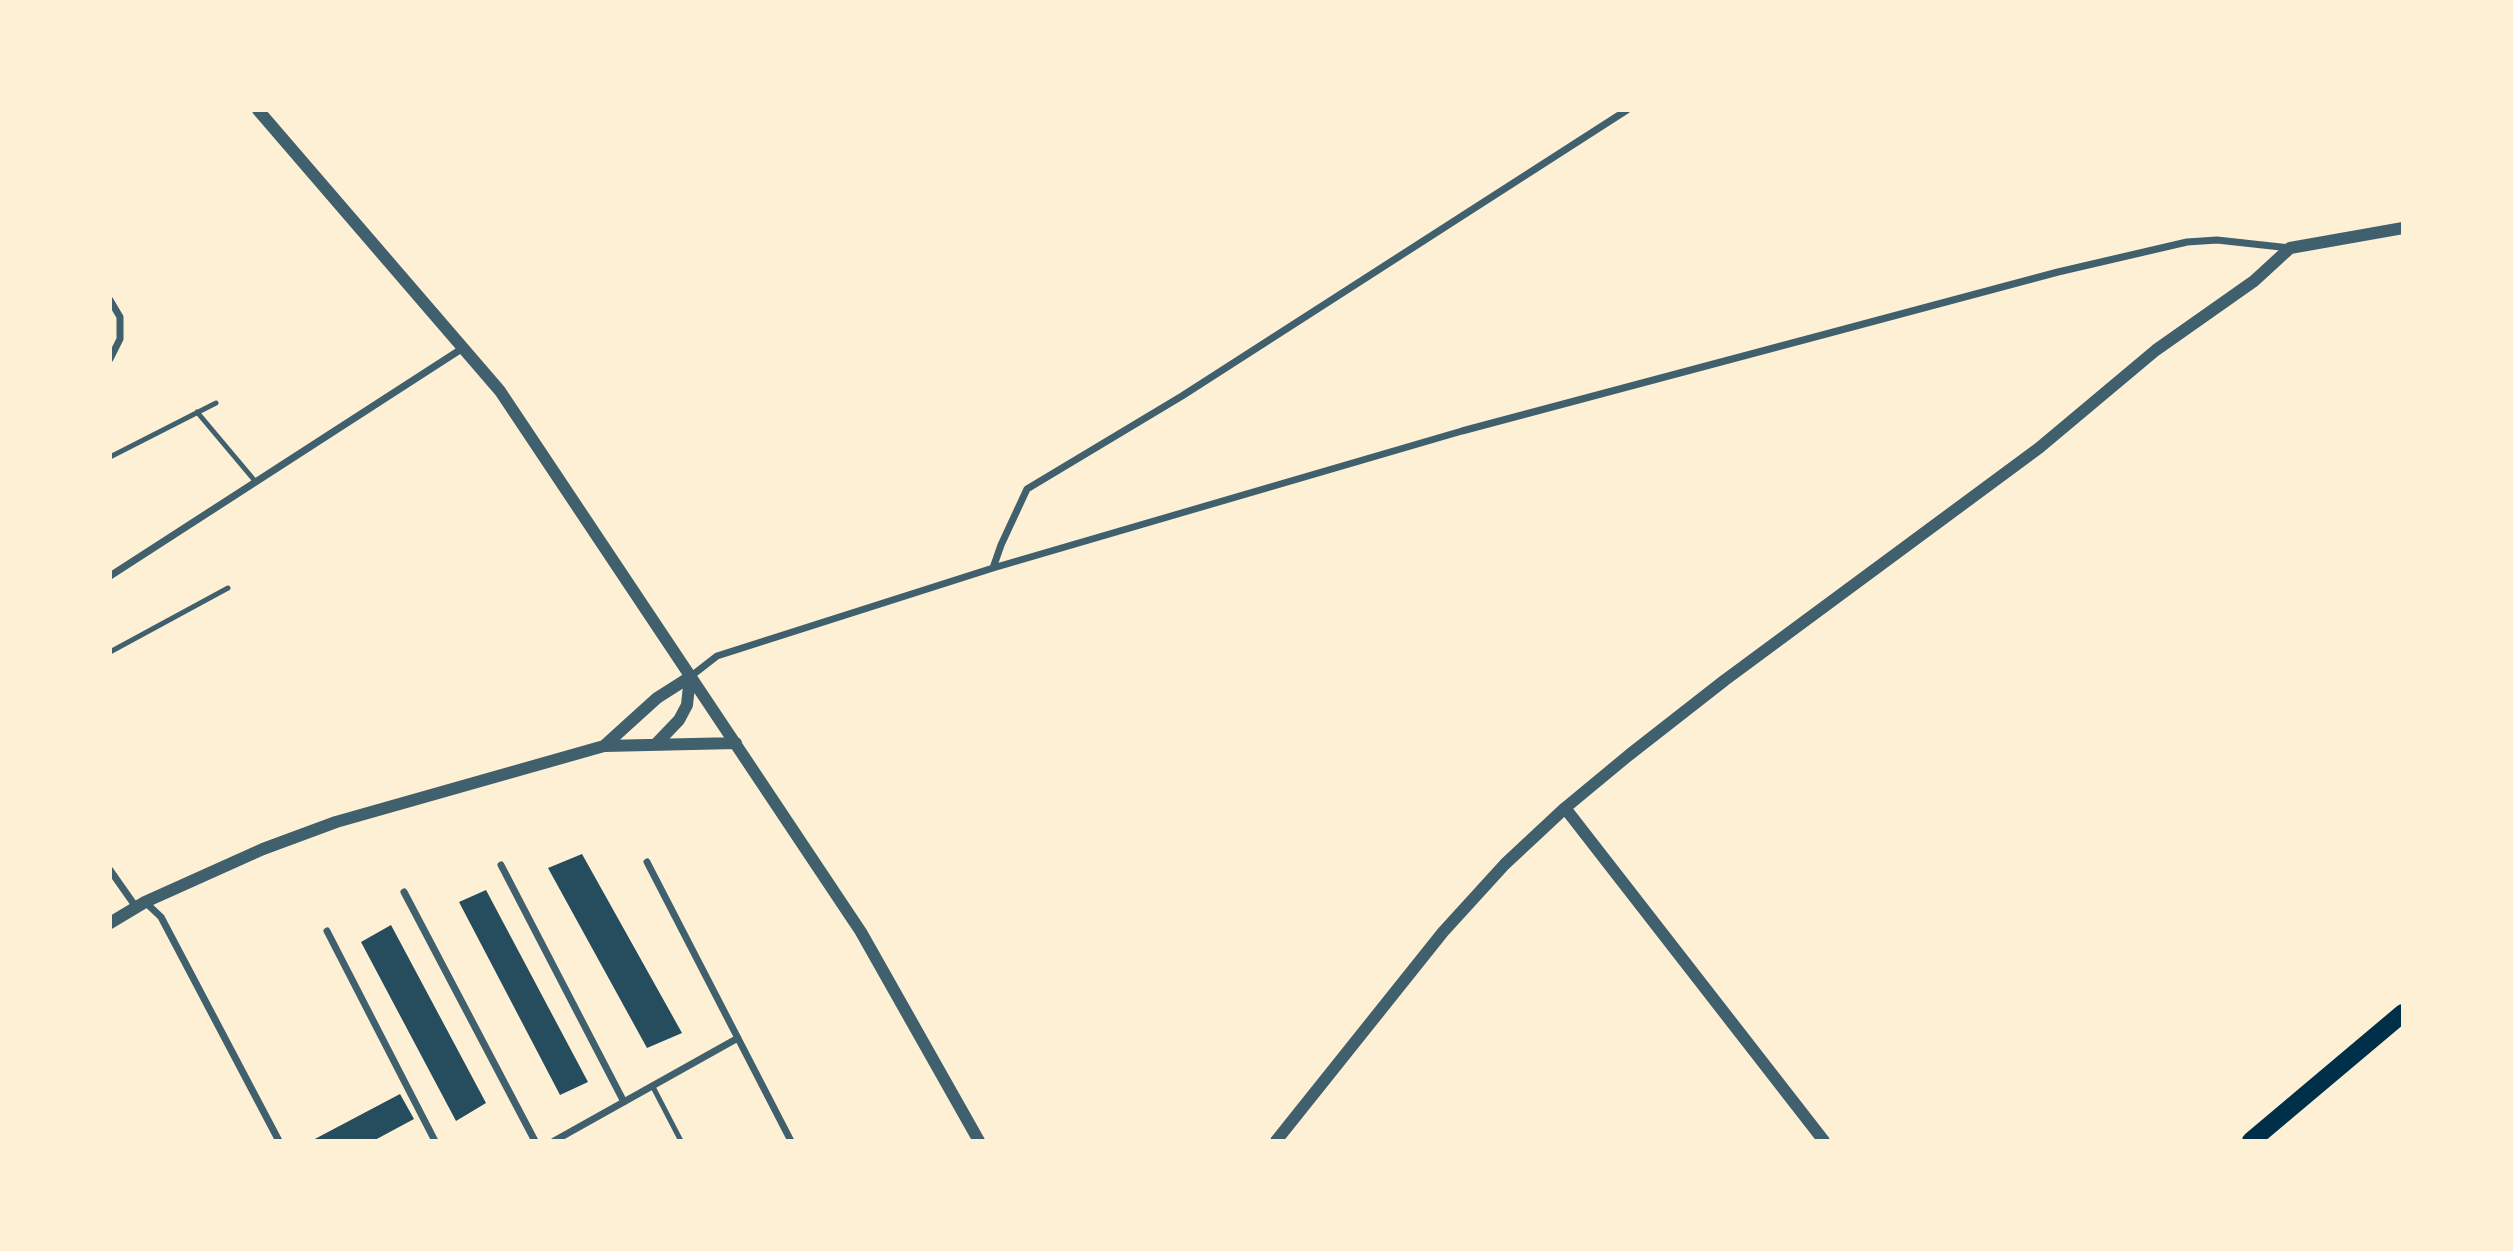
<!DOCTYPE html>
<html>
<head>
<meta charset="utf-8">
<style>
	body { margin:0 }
	#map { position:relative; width:2513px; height:1251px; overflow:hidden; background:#fdf0d5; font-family:Lato,sans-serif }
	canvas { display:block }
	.frame { position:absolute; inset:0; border:112px solid #fdf0d5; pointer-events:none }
</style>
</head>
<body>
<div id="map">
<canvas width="2513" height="1251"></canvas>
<div class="frame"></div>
</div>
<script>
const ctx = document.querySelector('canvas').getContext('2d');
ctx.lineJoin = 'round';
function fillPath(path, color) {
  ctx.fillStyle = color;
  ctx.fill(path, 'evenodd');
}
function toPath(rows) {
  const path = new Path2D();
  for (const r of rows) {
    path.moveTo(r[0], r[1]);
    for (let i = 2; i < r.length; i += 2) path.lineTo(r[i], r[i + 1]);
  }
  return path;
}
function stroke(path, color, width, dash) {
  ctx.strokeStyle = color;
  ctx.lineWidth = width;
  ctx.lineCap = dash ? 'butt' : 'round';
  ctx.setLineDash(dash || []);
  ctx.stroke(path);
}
fillPath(toPath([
	[582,854,682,1033,647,1048,548,868],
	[486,890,588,1082,560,1095,459,902],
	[391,925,486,1103,456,1121,361,942],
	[400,1094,414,1119,373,1141,311,1141]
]), '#264d5e');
stroke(toPath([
	[197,412,255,481],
	[110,457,216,403],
	[110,652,228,588],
	[653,1087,681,1141]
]), '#3f606c', 5);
stroke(toPath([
	[110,300,120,317,120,339,110,359],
	[993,568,1001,545,1027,489,1182,396,1627,110],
	[110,576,463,348],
	[690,677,717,656,993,568,1462,431,1826,334,2058,272,2187,242,2217,240,2290,248],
	[647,862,791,1141],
	[501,865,624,1102],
	[110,870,136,907],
	[404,892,535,1141],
	[145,902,161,917,279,1141],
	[327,931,435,1141],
	[554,1141,738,1038]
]), '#3f606c', 7);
stroke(toPath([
	[258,110,500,391,861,932,979,1141],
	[656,744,679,720,687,705,690,677],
	[604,746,657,698,690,677],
	[1565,808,1824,1141],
	[110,923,145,902,263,849,336,822,604,746,736,743],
	[1276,1141,1443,932,1505,864,1565,808,1629,755,1725,680,2039,448,2156,350,2254,281,2290,248,2403,228]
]), '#3f606c', 12);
stroke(toPath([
	[2251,1141,2403,1013]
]), '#003049', 18);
</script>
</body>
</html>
